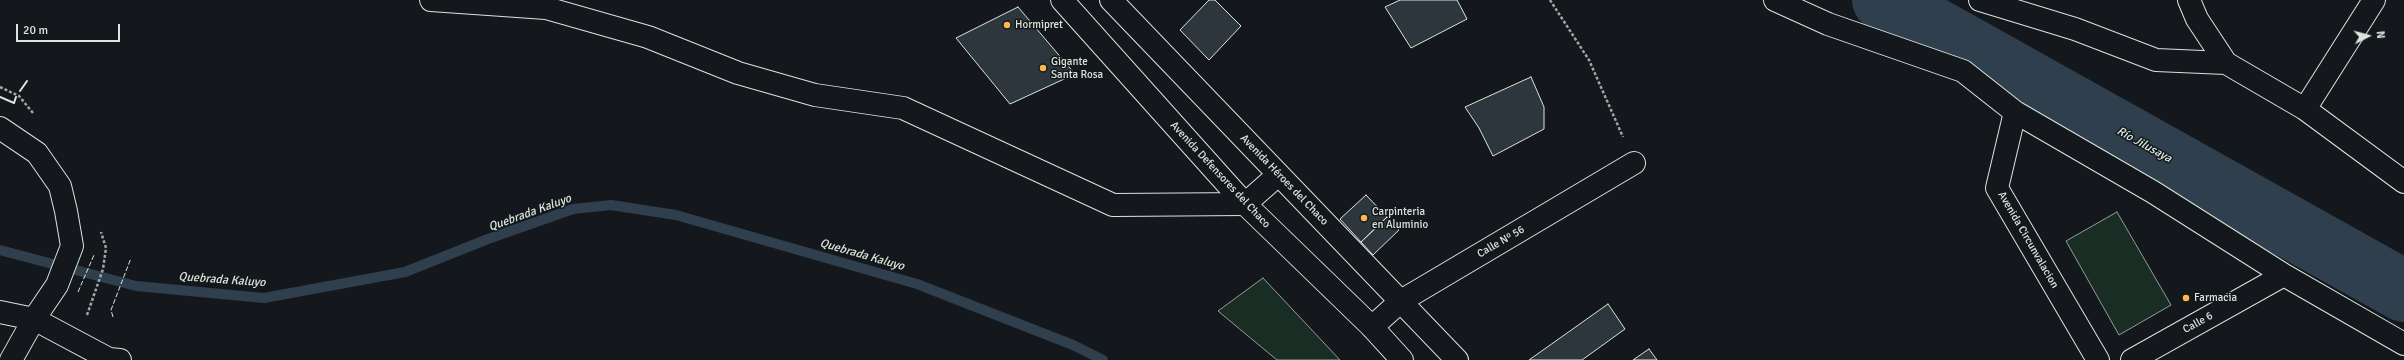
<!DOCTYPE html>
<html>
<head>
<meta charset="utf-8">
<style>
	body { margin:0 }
	#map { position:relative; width:2404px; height:360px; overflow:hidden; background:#14181c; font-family:Signika,sans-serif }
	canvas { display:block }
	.north { position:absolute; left:2348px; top:16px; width:40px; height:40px; -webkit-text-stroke:3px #14181c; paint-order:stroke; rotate:84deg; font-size:11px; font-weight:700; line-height:16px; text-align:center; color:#d8e6dc }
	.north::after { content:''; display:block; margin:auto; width:14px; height:18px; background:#d8e6dc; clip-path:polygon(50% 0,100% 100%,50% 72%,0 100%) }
	.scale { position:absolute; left:16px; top:24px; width:104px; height:18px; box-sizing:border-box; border:2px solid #d8e6dc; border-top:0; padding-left:5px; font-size:12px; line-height:14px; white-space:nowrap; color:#d8e6dc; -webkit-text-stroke:3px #14181c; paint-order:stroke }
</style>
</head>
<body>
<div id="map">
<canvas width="2404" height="360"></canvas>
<div class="north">N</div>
<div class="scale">20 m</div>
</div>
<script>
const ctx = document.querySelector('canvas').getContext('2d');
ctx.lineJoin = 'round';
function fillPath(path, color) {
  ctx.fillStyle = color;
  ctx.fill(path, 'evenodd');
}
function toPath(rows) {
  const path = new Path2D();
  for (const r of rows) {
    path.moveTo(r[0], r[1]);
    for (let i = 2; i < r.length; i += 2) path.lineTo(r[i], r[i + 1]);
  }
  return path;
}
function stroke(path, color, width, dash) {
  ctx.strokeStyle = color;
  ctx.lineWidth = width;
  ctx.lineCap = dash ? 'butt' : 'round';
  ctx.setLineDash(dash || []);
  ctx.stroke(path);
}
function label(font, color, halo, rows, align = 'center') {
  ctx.font = font + ' Signika,sans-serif';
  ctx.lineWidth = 3;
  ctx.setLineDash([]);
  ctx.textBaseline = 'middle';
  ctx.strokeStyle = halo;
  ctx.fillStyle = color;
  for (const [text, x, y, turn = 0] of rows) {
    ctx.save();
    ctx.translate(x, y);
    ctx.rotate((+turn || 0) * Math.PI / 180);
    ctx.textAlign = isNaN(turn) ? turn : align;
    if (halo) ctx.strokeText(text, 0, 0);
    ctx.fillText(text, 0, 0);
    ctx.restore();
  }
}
const green = toPath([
	[2117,212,2171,305,2119,335,2066,241,2117,212],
	[1263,278,1340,360,1277,360,1218,311,1263,278]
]);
fillPath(green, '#1a2d24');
stroke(green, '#939e99', 1);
stroke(toPath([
	[0,250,136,286,264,298,405,272,488,239,573,209,611,205,676,215,917,284,1073,345,1103,360]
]), '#2f3f4d', 10);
stroke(toPath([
	[1883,0,2404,291]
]), '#2f3f4d', 62);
const building = toPath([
	[1209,0,1215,0,1241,26,1209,60,1180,30,1209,0],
	[1400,0,1457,0,1467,19,1411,48,1385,7,1400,0],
	[1018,7,1075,74,1010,104,956,38,1018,7],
	[1531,77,1544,107,1544,129,1493,156,1479,128,1465,107,1531,77],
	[1366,195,1387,217,1361,242,1340,219,1366,195],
	[1387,217,1399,230,1373,255,1361,242,1387,217],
	[1608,304,1625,329,1582,360,1529,360,1608,304],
	[1649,349,1657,360,1633,360,1649,349]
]);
fillPath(building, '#2c363c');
stroke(building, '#d8e6dc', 1);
const street = toPath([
	[431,0,546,8,648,37,738,73,815,95,903,108,1113,205,1245,204,1278,175],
	[1775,0,1828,24,1963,71,2015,112,2153,192,2284,275,2404,344],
	[1980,0,2075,29,2156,60,2226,63],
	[2189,0,2197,19,2226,63,2305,109,2404,182],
	[2305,109,2374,0],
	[2015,112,1997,188,2098,360],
	[1372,327,1401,301,1634,163],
	[11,360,34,319],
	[2132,360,2284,275]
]);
const secondary = toPath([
	[0,128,37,153,60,186,66,211,72,246,57,285,34,319],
	[0,312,34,319,109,359,120,360]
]);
const primary = toPath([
	[1062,0,1245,204,1372,327,1402,360],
	[1111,0,1457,360]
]);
stroke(street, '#d8e6dc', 24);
stroke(secondary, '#d8e6dc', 24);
stroke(primary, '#d8e6dc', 24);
stroke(toPath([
	[1550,0,1589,60,1623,137],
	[0,87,19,96,33,113],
	[87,315,103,269,106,248,101,232]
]), '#9da8a2', 2.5, [3, 2]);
stroke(street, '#14181c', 22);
stroke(secondary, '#14181c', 22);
stroke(primary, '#14181c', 22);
stroke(toPath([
	[78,292,94,255],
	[113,317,111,310,131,258]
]), '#d8e6dc', 1, [5, 2]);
stroke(toPath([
	[20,91,27,81],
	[0,97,14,103,16,97]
]), '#d8e6dc', 2);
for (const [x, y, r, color] of [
	[1007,25,4,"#ffb74d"],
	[1043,68,4,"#ffb74d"],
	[1364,218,4,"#ffb74d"],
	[2186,298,4,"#ffb74d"]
]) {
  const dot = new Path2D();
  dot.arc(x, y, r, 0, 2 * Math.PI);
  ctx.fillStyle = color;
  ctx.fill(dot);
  stroke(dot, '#14181c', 1.5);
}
label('11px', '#d8e6dc', '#14181c', [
	["Hormipret",1015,25],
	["Gigante",1051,62],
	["Santa Rosa",1051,75],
	["Carpinteria",1372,212],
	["en Aluminio",1372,225],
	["Farmacia",2194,298]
], 'left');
label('11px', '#d8e6dc', '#14181c', [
	["Avenida Defensores del Chaco",1220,175,47],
	["Avenida Héroes del Chaco",1284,180,46],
	["Avenida Circunvalacion",2028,240,60],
	["Calle Nº 56",1501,242,-30],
	["Calle 6",2198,323,-29]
]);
label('italic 12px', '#d8e6dc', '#14181c', [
	["Río Jilusaya",2144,145,29],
	["Quebrada Kaluyo",530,213,-20],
	["Quebrada Kaluyo",862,255,16],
	["Quebrada Kaluyo",222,280,4]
]);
</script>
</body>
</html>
